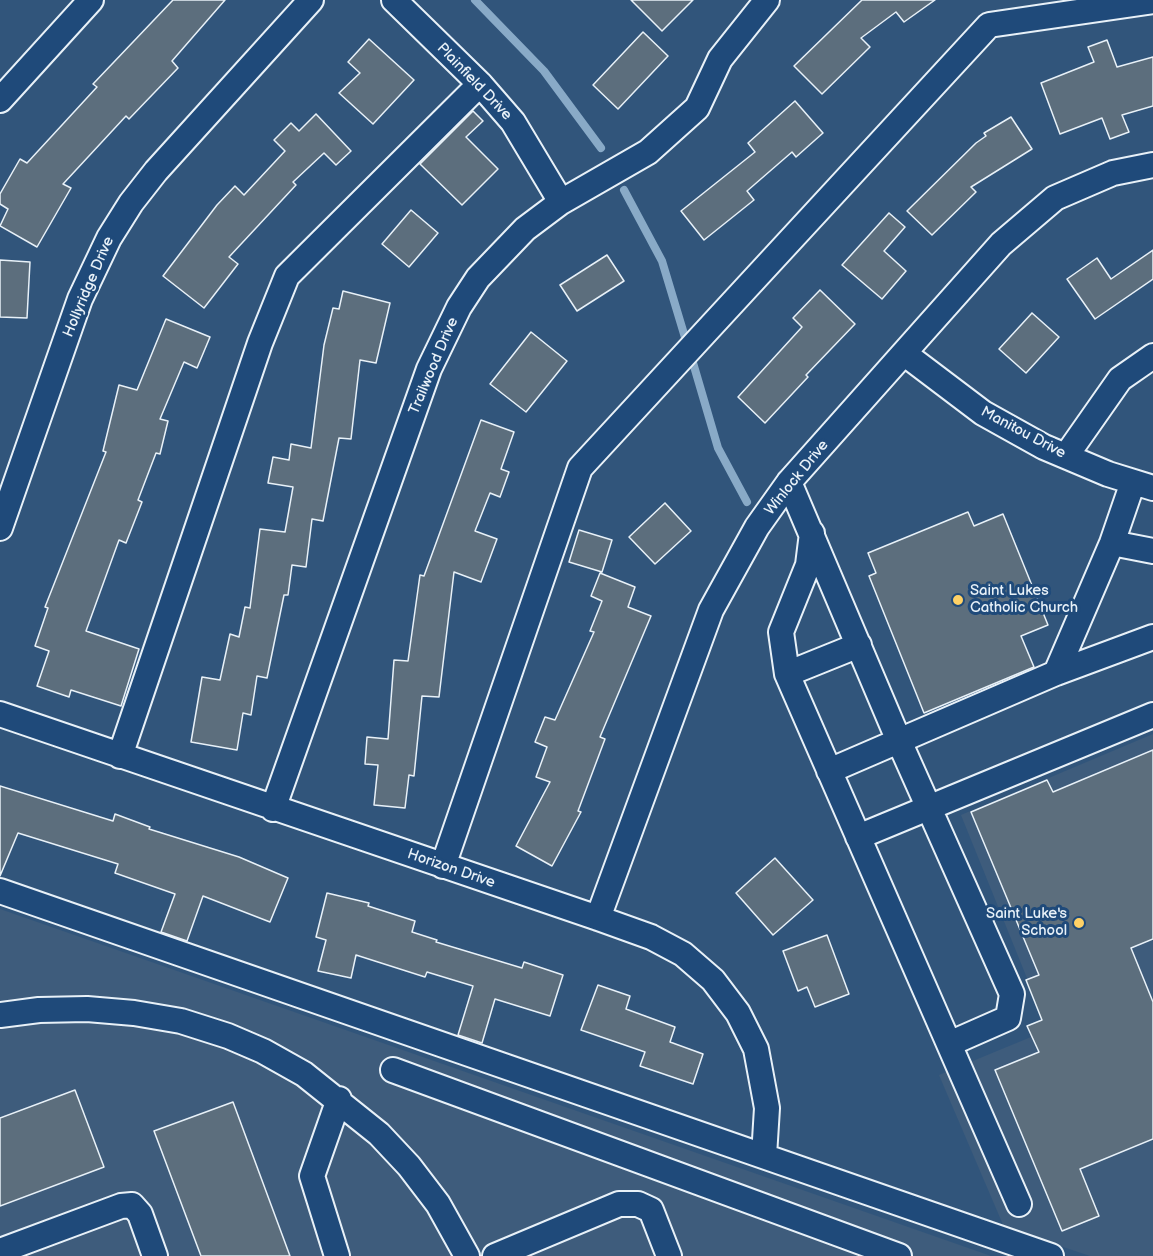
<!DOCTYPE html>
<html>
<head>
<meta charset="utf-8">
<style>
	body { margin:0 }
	canvas { display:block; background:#31557b }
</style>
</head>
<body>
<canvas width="1153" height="1256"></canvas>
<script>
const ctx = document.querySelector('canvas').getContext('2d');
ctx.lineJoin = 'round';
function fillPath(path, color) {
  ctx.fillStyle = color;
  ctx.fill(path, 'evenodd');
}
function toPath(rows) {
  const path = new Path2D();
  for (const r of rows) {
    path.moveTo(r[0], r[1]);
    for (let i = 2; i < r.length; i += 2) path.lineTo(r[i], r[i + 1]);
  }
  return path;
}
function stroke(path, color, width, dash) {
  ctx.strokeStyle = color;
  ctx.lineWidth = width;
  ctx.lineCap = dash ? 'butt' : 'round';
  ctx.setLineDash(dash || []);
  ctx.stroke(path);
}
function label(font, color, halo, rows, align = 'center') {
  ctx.font = font + ' "Balsamiq Sans",sans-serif';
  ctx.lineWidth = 6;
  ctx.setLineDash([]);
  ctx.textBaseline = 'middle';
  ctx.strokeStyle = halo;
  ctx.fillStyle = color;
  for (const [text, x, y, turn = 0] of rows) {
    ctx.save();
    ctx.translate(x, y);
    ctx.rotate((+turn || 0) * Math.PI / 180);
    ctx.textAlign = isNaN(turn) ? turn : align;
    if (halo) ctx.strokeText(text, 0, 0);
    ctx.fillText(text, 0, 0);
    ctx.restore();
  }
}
fillPath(toPath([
	[1153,734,1153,1256,1090,1256,1004,1227,939,1075,1048,1030,961,815],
	[0,909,991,1256,0,1256]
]), '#3e5c7c');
stroke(toPath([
	[475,0,544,71,601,148],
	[624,190,662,261,687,344],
	[691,356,718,448,747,502]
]), '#89aac7', 8);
const building = toPath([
	[173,0,225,0,172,61,178,68,129,119,126,116,63,184,71,188,37,247,0,226,8,209,0,204,0,194,20,159,27,163,97,87,93,84,173,0],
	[631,0,693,0,662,31,631,0],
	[862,0,935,0,904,22,896,12,861,38,870,47,822,94,794,66,862,0],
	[643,32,668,56,618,109,593,85,643,32],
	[369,39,414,80,373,124,339,93,360,73,348,62,369,39],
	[1107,40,1117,67,1153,57,1153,106,1122,115,1129,132,1110,139,1102,118,1060,134,1041,83,1094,62,1088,47,1107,40],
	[795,101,823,133,796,157,792,152,747,191,754,200,704,240,681,211,755,152,748,143,795,101],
	[473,111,483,121,466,137,498,169,462,205,420,164,473,111],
	[316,114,351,151,336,165,324,153,293,182,296,185,229,257,238,264,204,308,163,276,217,205,235,186,244,195,285,151,274,140,291,123,299,131,316,114],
	[1011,117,1032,149,971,187,976,192,932,235,907,211,976,143,986,136,984,133,1011,117],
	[411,210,438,233,409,267,382,244,411,210],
	[889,213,905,227,884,251,906,271,882,299,842,265,889,213],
	[1153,250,1153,279,1095,319,1067,279,1097,258,1111,279,1153,250],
	[607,255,624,281,577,311,560,285,607,255],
	[0,260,30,262,27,318,0,317,0,260],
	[820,290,855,324,806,375,808,377,765,423,738,397,802,327,793,318,820,290],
	[343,291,390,303,376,363,360,360,351,439,339,438,323,521,312,519,306,567,292,565,288,595,284,595,267,678,257,676,251,715,243,713,237,750,191,742,202,677,220,680,230,634,239,637,245,607,250,608,260,529,285,532,293,487,268,483,273,457,289,460,291,444,311,448,324,345,333,308,339,309,343,291],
	[1032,313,1059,337,1026,373,999,349,1032,313],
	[166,319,210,337,197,368,184,362,160,419,168,421,160,454,156,453,138,500,142,502,126,543,119,540,86,631,139,649,121,706,71,690,69,697,37,686,49,651,35,646,48,608,45,607,106,452,103,451,119,385,137,390,166,319],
	[531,332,567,361,526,412,490,384,531,332],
	[481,420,514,432,501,469,509,472,500,497,490,493,475,531,497,539,481,582,454,572,439,697,422,696,414,776,409,775,405,808,374,805,378,765,365,764,367,737,388,739,394,660,408,661,420,575,424,576,481,420],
	[665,503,691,531,655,564,629,537,665,503],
	[968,512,974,526,1003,514,1048,625,1021,636,1034,667,924,713,869,576,876,573,868,553,968,512],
	[579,530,612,540,602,572,569,562,579,530],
	[600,573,635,587,628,607,651,616,600,737,605,739,578,811,581,812,552,866,516,846,550,782,536,777,547,747,535,742,545,717,555,720,594,632,590,631,602,601,591,596,600,573],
	[1153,750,1153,939,1131,948,1153,1002,1153,1139,1080,1169,1099,1216,1062,1231,995,1070,1039,1052,1027,1026,1042,1020,1026,980,1039,975,971,812,1047,780,1053,792,1153,750],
	[0,786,113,821,115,814,150,827,149,829,239,857,288,878,270,922,203,896,187,941,161,932,175,894,115,873,118,864,18,833,0,876,0,786],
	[775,858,813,900,773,935,736,893,775,858],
	[327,893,369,903,368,906,415,921,412,932,437,940,436,942,522,968,524,962,563,975,550,1016,495,999,482,1043,458,1035,473,986,427,972,425,977,356,955,351,978,318,971,326,940,316,937,327,893],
	[827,935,849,994,815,1007,807,987,798,991,783,951,827,935],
	[598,985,630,996,626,1009,675,1027,670,1042,703,1054,693,1084,640,1066,645,1052,581,1030,598,985],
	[75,1090,104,1167,0,1206,0,1118,75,1090],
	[233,1102,290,1256,201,1256,154,1131,233,1102]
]);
fillPath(building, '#5c6e7d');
stroke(building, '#e8f1f8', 1.5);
const minor = toPath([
	[394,0,480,84,513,122,561,202],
	[0,100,91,0],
	[905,354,983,413,1044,447,1108,474,1153,488],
	[1066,456,1120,379,1153,356],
	[789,482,899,741,1012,994,1008,1018,949,1044],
	[0,528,80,299,109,238,131,203,156,171,311,0],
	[812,533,808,565,781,632,787,674,1019,1204],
	[1112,543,1153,551],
	[1056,673,1112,543,1133,482],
	[787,674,859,645],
	[0,714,598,918,651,937,683,954,713,980,738,1013,756,1049,767,1108,764,1156],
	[120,756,260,343,287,276,480,84],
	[829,771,1056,673,1153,637],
	[273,809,429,369,459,307,478,278,525,229,561,202,648,152,697,108,720,59,767,0],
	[858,837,1153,715],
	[443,866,580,468,989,25,1153,1],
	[0,891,1051,1256],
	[598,918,711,610,757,527,789,482,1001,244,1055,198,1113,173,1153,165],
	[0,1015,39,1010,87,1009,134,1013,181,1021,228,1036,263,1051,304,1074,379,1134,409,1166,438,1204,467,1256],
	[393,1070,899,1256],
	[0,1251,121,1206,132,1205,140,1214,155,1256],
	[337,1256,312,1176,339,1099],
	[495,1256,619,1204,638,1204,651,1210,669,1256]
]);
stroke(minor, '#e8f1f8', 28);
stroke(minor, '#1f4a7a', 24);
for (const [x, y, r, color] of [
	[958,600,6,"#ffd166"],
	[1079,923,6,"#ffd166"]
]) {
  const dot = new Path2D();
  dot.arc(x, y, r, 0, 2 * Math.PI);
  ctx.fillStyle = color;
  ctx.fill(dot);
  stroke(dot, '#1f4a7a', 2);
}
label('15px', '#e8f1f8', '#1f4a7a', [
	["Plainfield Drive",474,82,46],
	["Hollyridge Drive",89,287,-67],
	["Trailwood Drive",434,366,-67],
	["Manitou Drive",1023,433,28],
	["Winlock Drive",797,478,-51],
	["Horizon Drive",451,869,19]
]);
label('15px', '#e8f1f8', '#1f4a7a', [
	["Saint Lukes",970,591],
	["Catholic Church",970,608],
	["Saint Luke's",1067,914,"right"],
	["School",1067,931,"right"]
], 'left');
</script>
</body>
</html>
